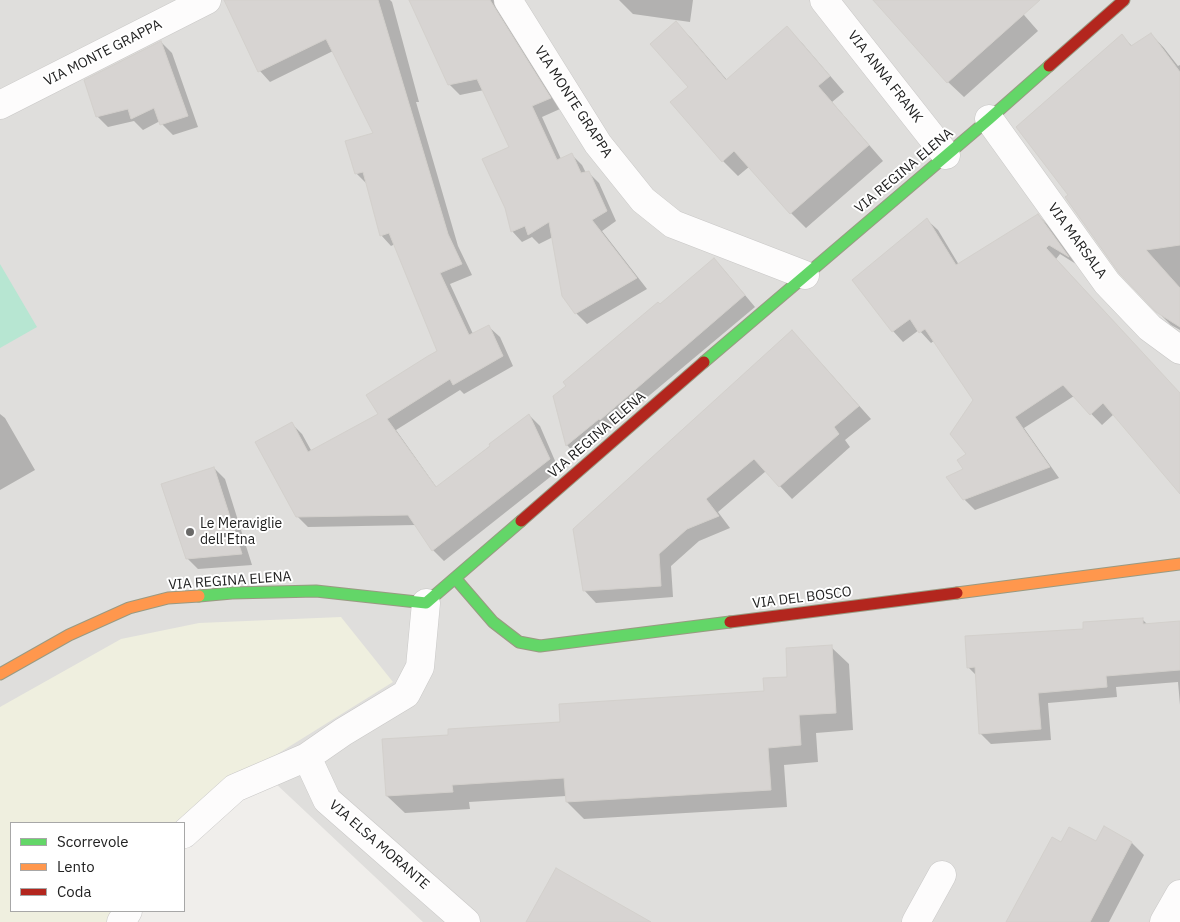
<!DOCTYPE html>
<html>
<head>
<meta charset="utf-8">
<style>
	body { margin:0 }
	#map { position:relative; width:1180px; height:922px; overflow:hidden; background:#f0eeeb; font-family:"IBM Plex Sans",sans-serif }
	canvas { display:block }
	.legend { position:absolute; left:10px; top:822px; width:175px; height:90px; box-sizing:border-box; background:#fff; border:1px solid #a7a7a7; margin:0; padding:6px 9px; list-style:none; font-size:15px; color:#222 }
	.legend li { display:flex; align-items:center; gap:10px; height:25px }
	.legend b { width:25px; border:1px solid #a7a7a7 }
</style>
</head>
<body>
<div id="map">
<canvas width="1180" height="922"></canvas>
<ul class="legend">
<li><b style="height:6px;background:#63d668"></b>Scorrevole</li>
<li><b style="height:6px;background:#ff974d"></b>Lento</li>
<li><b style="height:6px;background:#b3261e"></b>Coda</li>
</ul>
</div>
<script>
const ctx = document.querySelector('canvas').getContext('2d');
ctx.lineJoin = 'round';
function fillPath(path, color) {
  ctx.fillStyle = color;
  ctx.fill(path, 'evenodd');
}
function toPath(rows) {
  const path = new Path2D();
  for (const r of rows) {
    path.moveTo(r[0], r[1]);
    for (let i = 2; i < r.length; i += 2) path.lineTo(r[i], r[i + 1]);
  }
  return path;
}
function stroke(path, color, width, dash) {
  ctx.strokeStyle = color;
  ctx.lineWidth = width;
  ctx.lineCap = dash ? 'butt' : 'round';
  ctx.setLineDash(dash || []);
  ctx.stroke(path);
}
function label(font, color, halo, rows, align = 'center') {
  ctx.font = font + ' "IBM Plex Sans",sans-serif';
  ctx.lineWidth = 4;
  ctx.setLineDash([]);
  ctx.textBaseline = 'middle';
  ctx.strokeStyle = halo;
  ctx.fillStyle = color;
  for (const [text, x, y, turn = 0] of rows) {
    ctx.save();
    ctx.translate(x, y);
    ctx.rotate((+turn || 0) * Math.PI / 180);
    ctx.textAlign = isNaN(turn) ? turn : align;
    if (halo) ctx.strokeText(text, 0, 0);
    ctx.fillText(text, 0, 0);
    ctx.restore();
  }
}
fillPath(toPath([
	[0,0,1180,0,1180,922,423,922,274,782,0,707]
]), '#dfdedc');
fillPath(toPath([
	[341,617,393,682,271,758,184,823,11,823,11,911,114,911,107,922,0,922,0,707,121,639,199,623]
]), '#efefdf');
fillPath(toPath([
	[0,264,37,327,0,348]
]), '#b7e6d2');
fillPath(toPath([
	[241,0,390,0,392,2,419,102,416,102,458,246,472,275,450,284,473,334,489,327,500,337,513,366,464,394,460,390,396,430,437,488,529,415,540,426,559,470,444,561,433,550,416,525,308,527,297,516,291,423,302,434,312,452,380,414,439,352,395,244,391,246,381,235,367,184,356,173,375,134,333,51,270,82,260,71],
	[439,0,494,0,560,109,542,117,561,159,572,155,582,165,586,173,588,172,599,183,616,221,602,231,647,289,587,324,576,313,564,297,553,237,539,244,532,237,522,242,512,231,511,148,484,90,460,95,449,84],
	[619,0,693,0,690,22,633,14],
	[875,0,1011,0,1038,31,964,97,948,82],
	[676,23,691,38,727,80,787,28,802,43,844,92,832,102,883,161,806,228,791,213,750,166,738,176,723,161,690,87],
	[1151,34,1164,48,1178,66,1180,65,1180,330,1171,325,1157,311,1070,196,1122,36,1133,47],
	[161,42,172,53,198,127,173,135,162,124,160,121,143,130,134,121,108,127,97,116],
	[1038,215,1049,226,1076,264,1060,254,1056,259,1180,394,1180,492,1114,414,1102,425,1074,396,1024,428,1059,478,975,510,964,499,965,469,968,455,975,400,935,340,931,343,919,330,903,342,893,331,927,220,938,230,959,265],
	[714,260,724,270,755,307,577,456,567,445,554,397],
	[792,332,804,344,871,419,845,440,850,447,792,499,766,471,718,512,730,528,699,541,671,566,673,597,596,603,584,590],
	[0,414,5,418,35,470,0,490],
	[214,468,225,479,252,565,198,569,187,558],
	[1142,619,1148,625,1180,623,1180,705,1178,682,1116,687,1117,697,1048,703,1051,740,991,744,980,733,977,676,968,667,1084,630],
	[831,647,849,664,853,730,816,733,818,762,784,765,787,807,584,819,567,802,566,796,469,802,470,809,405,813,387,796,383,740,450,736,561,723,765,692,789,678],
	[1132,843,1144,855,1109,922,1008,922,1062,844]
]), '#0003');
const building = toPath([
	[224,0,378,0,448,234,462,264,440,273,469,335,489,325,503,356,453,385,450,379,387,419,436,487,490,446,489,444,529,414,550,459,432,551,408,515,296,517,255,442,292,422,308,452,378,414,366,395,428,356,437,351,389,233,380,236,363,172,355,174,345,141,373,133,326,39,258,72,224,0],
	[409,0,490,0,551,98,532,106,557,160,572,153,581,173,589,171,607,211,592,220,637,278,575,314,562,296,549,222,528,235,525,226,511,232,505,208,482,159,509,147,477,79,448,85,409,0],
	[873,0,1040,0,947,83,873,0],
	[676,21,726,80,787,26,830,76,818,86,869,145,790,214,734,151,722,162,670,102,688,87,650,44,676,21],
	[1151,33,1180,72,1180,245,1146,250,1180,288,1180,327,1156,312,1119,273,1065,197,1068,195,1016,127,1122,34,1131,46,1151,33],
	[161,41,188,116,160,125,154,108,131,119,128,109,96,117,84,80,161,41],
	[1038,214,1069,257,1049,245,1046,248,1180,393,1180,494,1103,403,1090,415,1063,385,1015,417,1050,467,963,500,946,477,963,469,957,460,966,454,950,434,973,400,925,329,919,333,910,319,892,332,852,280,927,218,956,265,1038,214],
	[714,258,745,295,600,420,599,419,566,446,553,396,566,386,563,382,658,302,660,304,714,258],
	[792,330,859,406,834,427,839,434,779,487,754,459,706,499,719,516,687,529,659,554,661,586,583,591,573,529,792,330],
	[214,467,242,554,186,559,161,484,214,467],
	[1143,618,1143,624,1180,621,1180,670,1106,676,1107,687,1038,693,1041,729,979,734,975,667,967,668,965,636,1083,629,1083,622,1143,618],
	[832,645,836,713,799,715,801,745,768,748,771,790,566,802,564,778,452,785,453,792,386,796,382,739,448,735,448,729,560,722,559,704,764,691,763,678,787,677,786,648,832,645],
	[1104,826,1132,842,1090,922,1006,922,1052,837,1061,842,1069,827,1096,841,1104,826],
	[556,868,651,922,526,922,556,868]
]);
fillPath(building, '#d7d4d2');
stroke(building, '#d3d0cc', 1);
const street = toPath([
	[508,0,598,144,643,200,673,224,805,275],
	[824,0,946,155],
	[0,105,207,0],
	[989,119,1107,283,1150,328,1180,350],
	[307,757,327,800,466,922],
	[184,834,235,788,307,757,343,732,406,694,420,667,426,603],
	[121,922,128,911],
	[916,922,942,875],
	[1164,922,1180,894]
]);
const fast = toPath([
	[704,362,989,119,1049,66],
	[455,578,493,622,519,642,540,646,730,622],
	[199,596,232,593,316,591,426,603,521,521]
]);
const slow = toPath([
	[957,593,1180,564],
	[0,674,69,635,129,608,168,598,199,596]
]);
const jam = toPath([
	[1049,66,1124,0],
	[521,521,704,362],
	[730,622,957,593]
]);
stroke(street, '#c9c8c7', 29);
stroke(fast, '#999a82', 13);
stroke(slow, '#999a82', 13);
stroke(jam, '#999a82', 13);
stroke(street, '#fdfcfc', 28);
stroke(fast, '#63d668', 11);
stroke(slow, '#ff974d', 11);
stroke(jam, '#b3261e', 11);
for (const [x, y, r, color] of [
	[190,532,5,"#6a6968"]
]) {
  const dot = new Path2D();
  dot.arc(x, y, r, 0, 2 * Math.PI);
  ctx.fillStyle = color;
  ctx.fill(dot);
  stroke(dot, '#fff', 2);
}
label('14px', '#222', '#fff', [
	["VIA MONTE GRAPPA",103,53,-27],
	["VIA ANNA FRANK",885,77,52],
	["VIA MONTE GRAPPA",573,102,57],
	["VIA REGINA ELENA",904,171,-40],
	["VIA MARSALA",1077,241,54],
	["VIA REGINA ELENA",597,435,-41],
	["VIA REGINA ELENA",230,581,-4],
	["VIA DEL BOSCO",802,598,-7],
	["VIA ELSA MORANTE",379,845,41]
]);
label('14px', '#222', '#fff', [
	["Le Meraviglie",200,524],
	["dell'Etna",200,540]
], 'left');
</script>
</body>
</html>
